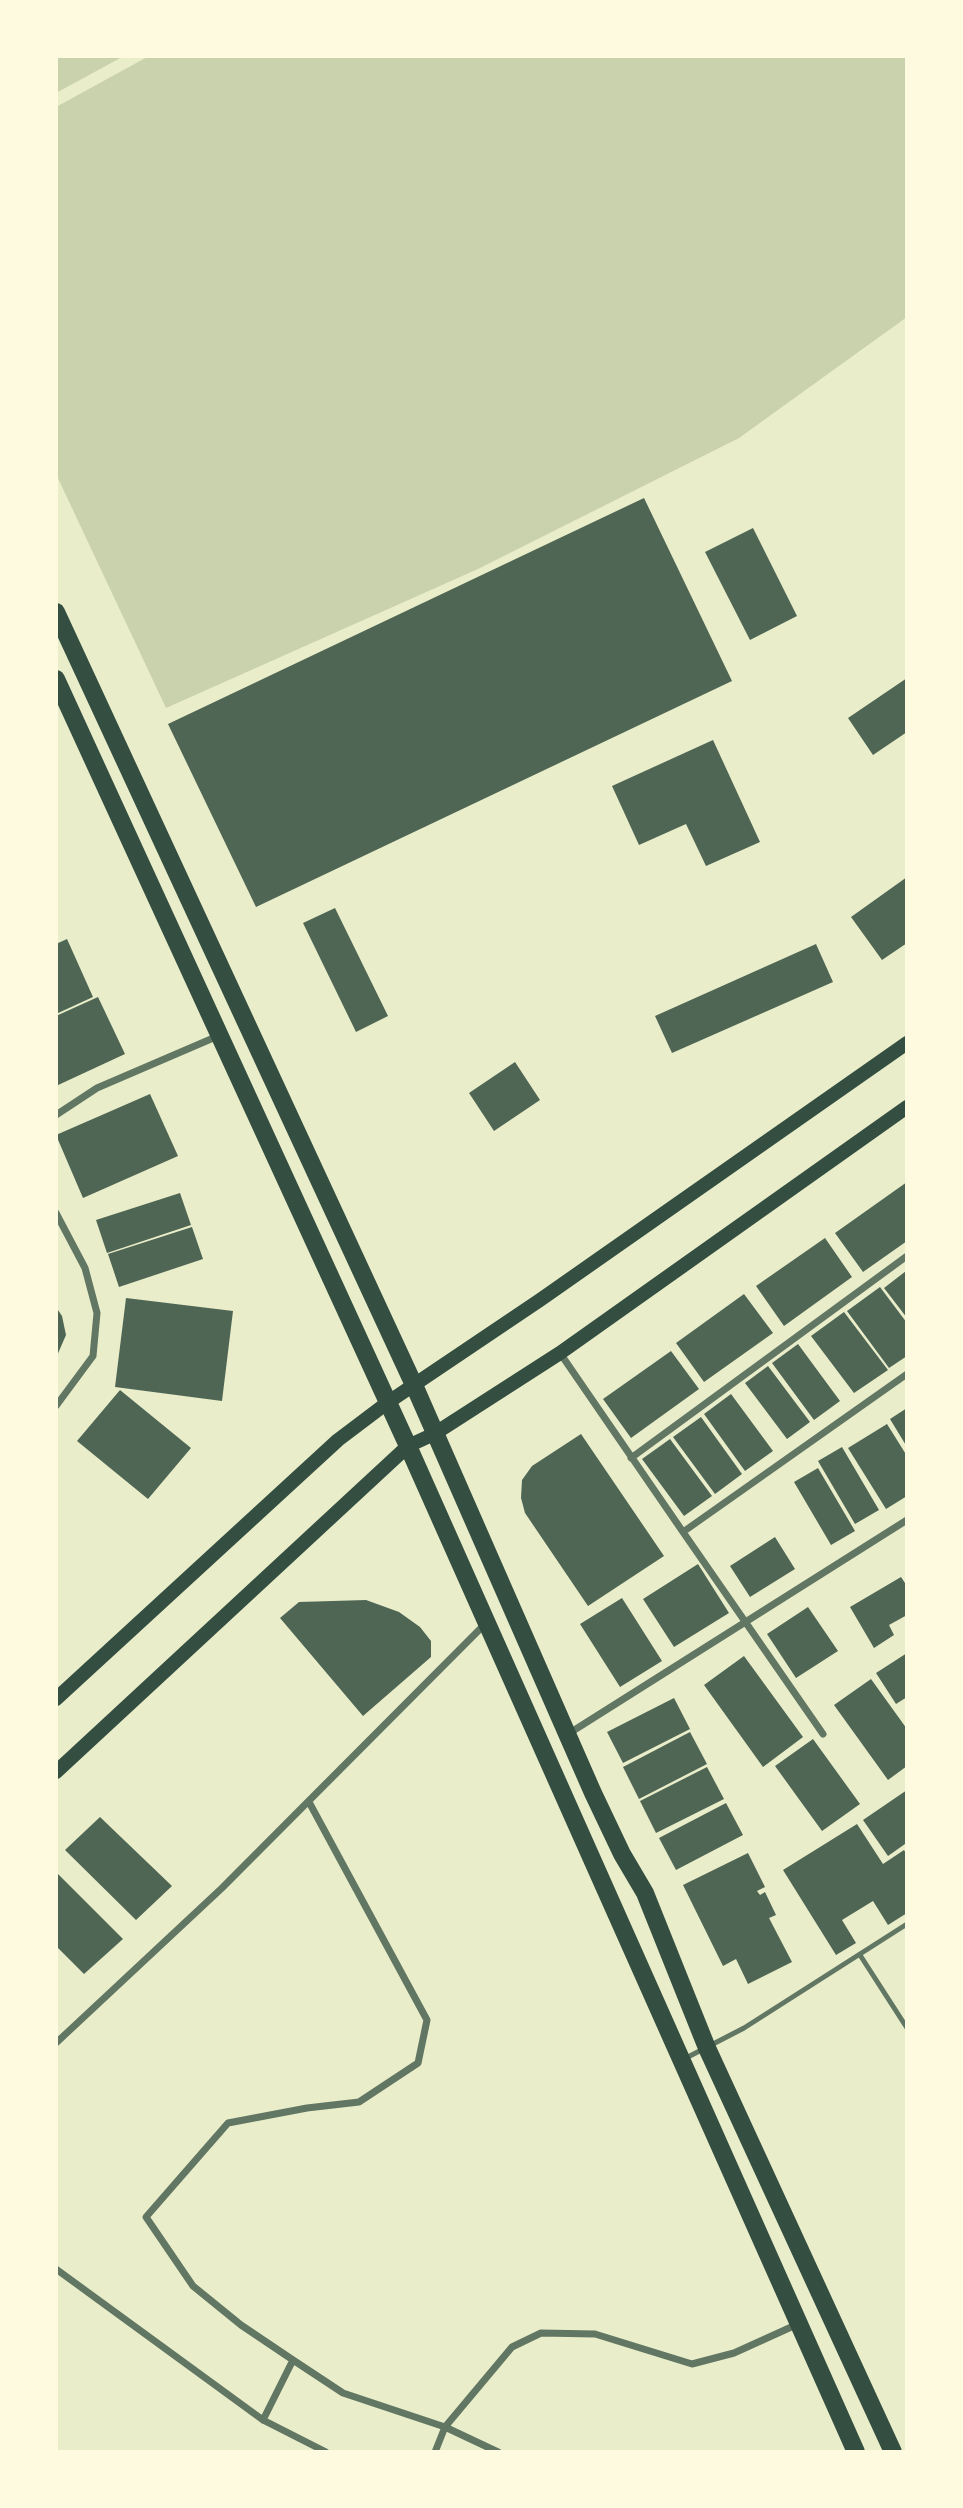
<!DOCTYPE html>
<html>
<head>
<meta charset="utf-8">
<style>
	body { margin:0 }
	#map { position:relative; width:963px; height:2508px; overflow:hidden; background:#e9edc9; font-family:Georgia,serif }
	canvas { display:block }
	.frame { position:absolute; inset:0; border:58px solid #fefae0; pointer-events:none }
</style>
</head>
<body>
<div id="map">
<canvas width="963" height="2508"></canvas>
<div class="frame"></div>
</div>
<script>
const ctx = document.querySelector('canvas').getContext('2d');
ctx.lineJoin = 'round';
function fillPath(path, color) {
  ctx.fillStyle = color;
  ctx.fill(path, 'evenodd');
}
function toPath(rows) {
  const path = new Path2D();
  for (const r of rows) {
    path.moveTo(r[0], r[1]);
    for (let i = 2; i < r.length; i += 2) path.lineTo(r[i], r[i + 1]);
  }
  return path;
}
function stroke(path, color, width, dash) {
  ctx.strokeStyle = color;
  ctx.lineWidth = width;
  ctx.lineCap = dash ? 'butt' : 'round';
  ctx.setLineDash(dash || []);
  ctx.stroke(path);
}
fillPath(toPath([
	[56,56,124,56,56,93],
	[149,56,907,56,907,317,739,438,478,569,166,708,56,474,56,107]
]), '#cad2ad');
fillPath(toPath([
	[644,498,732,681,256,907,168,724],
	[753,528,797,616,750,640,705,552],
	[907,678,907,732,873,755,848,718],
	[713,740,760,842,706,866,686,824,639,845,612,786],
	[907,877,907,943,882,960,851,917],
	[335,908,388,1016,356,1032,303,923],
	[67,939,93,997,56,1014,56,944],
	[816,944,833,982,672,1053,655,1016],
	[98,997,125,1054,56,1086,56,1016],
	[515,1062,540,1100,494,1131,469,1093],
	[150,1094,178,1156,83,1198,56,1135],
	[907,1182,907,1241,863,1272,835,1233],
	[180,1193,191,1225,107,1253,96,1220],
	[192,1227,203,1259,119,1287,108,1254],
	[825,1238,852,1277,784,1326,756,1286],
	[906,1271,907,1273,907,1318,884,1288],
	[880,1287,907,1323,907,1356,889,1368,847,1311],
	[744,1294,773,1333,704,1382,676,1343],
	[126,1298,233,1311,222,1401,115,1387],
	[56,1307,62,1316,66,1335,56,1358],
	[844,1312,888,1370,854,1393,811,1336],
	[798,1344,840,1401,814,1420,772,1363],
	[671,1351,699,1389,631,1438,603,1399],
	[768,1366,810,1422,787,1439,745,1383],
	[120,1390,191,1448,148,1499,77,1441],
	[731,1394,773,1451,745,1471,704,1414],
	[907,1408,907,1447,890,1419],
	[701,1417,742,1474,715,1494,673,1437],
	[887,1424,907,1456,907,1496,886,1509,848,1448],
	[581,1434,664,1556,588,1606,525,1513,521,1498,522,1480,532,1466],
	[670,1439,712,1496,684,1516,642,1459],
	[842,1447,879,1510,855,1524,818,1461],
	[818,1468,855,1531,831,1545,794,1482],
	[775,1537,795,1569,750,1597,730,1566],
	[698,1564,729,1613,674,1647,643,1599],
	[901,1577,907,1586,907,1615,889,1625,894,1635,874,1648,850,1607],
	[622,1598,662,1661,620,1687,580,1624],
	[366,1600,399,1612,420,1627,431,1641,431,1657,363,1716,280,1618,299,1602],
	[808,1607,838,1651,796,1678,767,1634],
	[907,1653,907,1697,896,1704,876,1673],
	[744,1656,803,1737,763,1767,704,1685],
	[871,1679,907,1729,907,1766,888,1780,834,1705],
	[674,1698,690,1729,623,1763,607,1732],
	[690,1732,707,1764,639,1799,623,1767],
	[813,1739,860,1804,822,1831,775,1766],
	[707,1767,724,1799,656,1833,640,1801],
	[907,1790,907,1847,905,1844,888,1856,863,1820],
	[726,1803,743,1835,676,1870,659,1838],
	[100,1817,172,1886,136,1920,65,1850],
	[857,1824,883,1864,904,1850,907,1855,907,1913,888,1925,873,1901,842,1920,856,1943,836,1955,783,1870],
	[748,1853,765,1887,757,1891,760,1895,765,1892,776,1915,769,1918,792,1962,748,1984,736,1959,723,1966,683,1885],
	[56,1872,123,1939,84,1974,56,1946]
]), '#4f6655');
stroke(toPath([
	[860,1955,907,2028],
	[684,2059,744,2028,907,1924]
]), '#617663', 5);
stroke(toPath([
	[56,1115,97,1088,218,1036],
	[56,1213,85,1268,97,1313,93,1356,56,1406],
	[560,1353,683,1532,907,1374],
	[631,1458,907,1256],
	[683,1532,823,1734],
	[568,1734,907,1520],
	[309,1802,427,2020,418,2063,359,2102,307,2108,228,2123,146,2217,193,2286,241,2325,293,2360,343,2393,445,2427,498,2452],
	[56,2043,222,1888,486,1623],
	[56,2269,263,2420,326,2452],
	[263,2420,293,2360],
	[435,2452,445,2427,512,2347,541,2333,595,2334,692,2364,734,2353,798,2324]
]), '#617663', 7);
stroke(toPath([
	[56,1699,338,1440,387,1403,540,1300,907,1043],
	[56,1772,408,1446,434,1434,560,1353,907,1107]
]), '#344e41', 14);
stroke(toPath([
	[56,612,414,1385,593,1793,622,1854,645,1893,707,2048,893,2452],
	[56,679,408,1446,856,2452]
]), '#344e41', 18);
</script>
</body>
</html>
